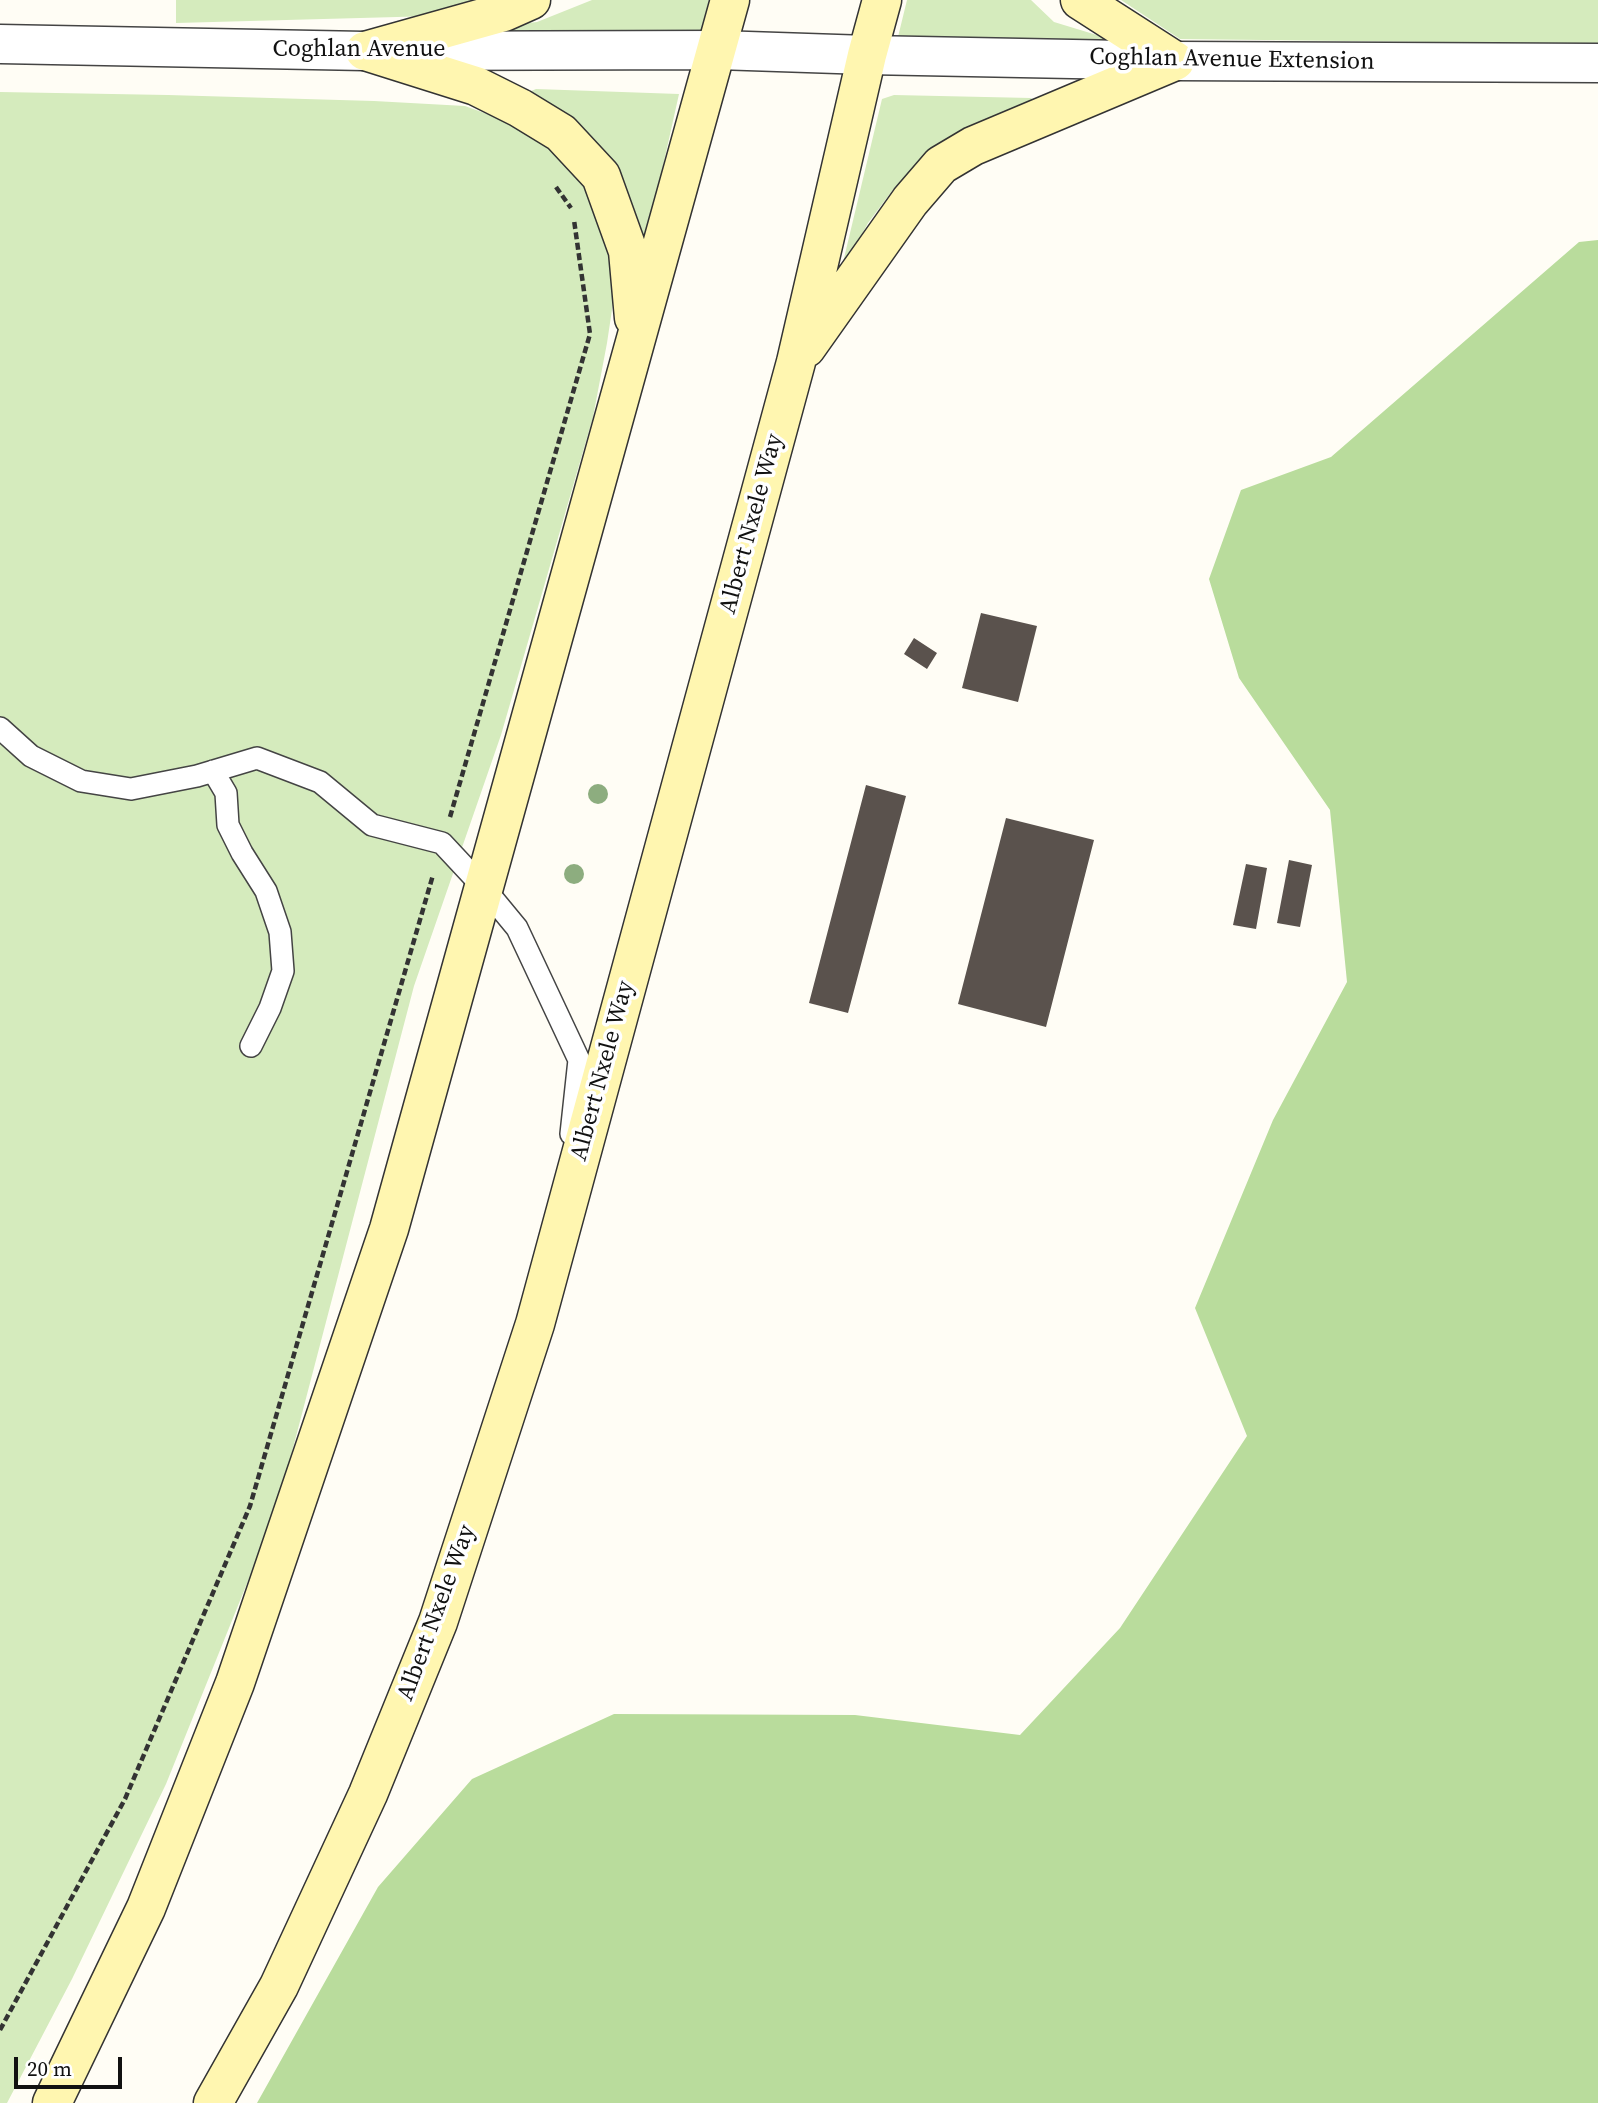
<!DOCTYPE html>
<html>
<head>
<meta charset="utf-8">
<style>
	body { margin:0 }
	#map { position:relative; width:1598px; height:2103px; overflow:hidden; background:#fffdf5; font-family:"Source Serif 4",serif }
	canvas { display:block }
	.scale { position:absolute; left:14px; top:2057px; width:108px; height:32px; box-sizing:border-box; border:4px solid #111; border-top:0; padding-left:9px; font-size:21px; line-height:24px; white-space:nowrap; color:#111; -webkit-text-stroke:5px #fff; paint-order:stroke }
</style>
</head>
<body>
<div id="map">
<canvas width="1598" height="2103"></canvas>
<div class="scale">20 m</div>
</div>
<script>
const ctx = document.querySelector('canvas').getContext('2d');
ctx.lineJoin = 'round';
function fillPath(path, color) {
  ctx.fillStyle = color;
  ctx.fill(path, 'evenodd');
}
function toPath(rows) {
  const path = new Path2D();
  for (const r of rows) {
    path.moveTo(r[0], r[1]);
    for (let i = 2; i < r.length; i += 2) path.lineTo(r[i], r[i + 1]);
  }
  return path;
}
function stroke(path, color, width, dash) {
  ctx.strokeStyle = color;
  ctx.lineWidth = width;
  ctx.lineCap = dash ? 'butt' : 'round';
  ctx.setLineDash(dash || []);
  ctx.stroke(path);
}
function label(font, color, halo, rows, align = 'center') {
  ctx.font = font + ' "Source Serif 4",serif';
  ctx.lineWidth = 7;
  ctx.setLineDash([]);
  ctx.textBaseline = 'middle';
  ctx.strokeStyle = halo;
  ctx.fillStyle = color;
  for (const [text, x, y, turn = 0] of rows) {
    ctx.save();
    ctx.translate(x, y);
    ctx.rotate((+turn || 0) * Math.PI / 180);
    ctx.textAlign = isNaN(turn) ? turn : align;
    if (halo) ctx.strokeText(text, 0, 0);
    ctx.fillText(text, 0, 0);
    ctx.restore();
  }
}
fillPath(toPath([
	[176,0,480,0,434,16,176,23],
	[592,0,709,0,701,33,545,36,479,29,537,22],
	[907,0,1031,0,1054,22,1100,36,1107,42,897,41],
	[1121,0,1598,0,1598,44,1180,39],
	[536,89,679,94,646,242,636,239,625,188,610,157,555,109,524,94],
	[0,92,168,95,374,101,465,106,523,127,554,148,584,183,606,236,616,283,607,343,593,417,501,735,414,986,277,1509,166,1784,72,1979,7,2103,0,2103],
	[894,95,1031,98,1041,105,910,172,895,187,868,223,840,275,882,99]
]), '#d5ebbd');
fillPath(toPath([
	[1598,240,1598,2103,257,2103,378,1887,472,1779,614,1714,855,1715,1020,1735,1120,1628,1247,1436,1195,1308,1273,1120,1347,982,1330,810,1239,678,1209,579,1241,490,1331,457,1579,242]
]), '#b9dc9c');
fillPath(toPath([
	[981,613,1037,626,1018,702,962,688],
	[914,638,937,653,927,669,904,654],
	[866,785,906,796,848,1013,809,1003],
	[1006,818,1094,840,1046,1027,958,1004],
	[1289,860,1312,865,1300,927,1277,923],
	[1246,864,1267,868,1256,929,1233,925]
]), '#5a524d');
const service = toPath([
	[0,728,31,756,81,781,131,789,197,776,257,758,320,782,372,825,442,843,484,888,517,928,579,1060,571,1134],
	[213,771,226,793,228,825,242,853,266,891,280,932,283,971,270,1008,251,1046]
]);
const minor = toPath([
	[0,44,365,51,718,50,867,55,1175,61,1598,63]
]);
const secondary = toPath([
	[1080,0,1175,61],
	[365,51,476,86,520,108,561,133,601,176,628,251,634,318],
	[365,51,504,12,531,0],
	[806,348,910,201,941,165,973,146,1175,61],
	[52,2103,146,1908,235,1683,389,1229,730,0],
	[213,2103,279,1986,368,1794,438,1622,535,1324,796,362,867,55,882,0]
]);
stroke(service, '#444', 24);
stroke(minor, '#444', 41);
stroke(secondary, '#333', 41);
stroke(toPath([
	[556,187,571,208],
	[450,817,590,334,574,220],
	[0,2030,125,1799,250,1506,433,875]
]), '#333', 4.5, [7, 3.5]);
stroke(service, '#fff', 21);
stroke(minor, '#fff', 38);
stroke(secondary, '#fff6b0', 38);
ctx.fillStyle = '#8dad7f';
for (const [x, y] of [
	[598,794],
	[574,874]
]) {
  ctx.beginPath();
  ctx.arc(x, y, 10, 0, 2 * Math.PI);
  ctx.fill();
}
label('24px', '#111', '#fff', [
	["Coghlan Avenue",359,50],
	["Coghlan Avenue Extension",1232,60,1],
	["Albert Nxele Way",752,524,-75],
	["Albert Nxele Way",603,1071,-75],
	["Albert Nxele Way",437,1613,-70]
]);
</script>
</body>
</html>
